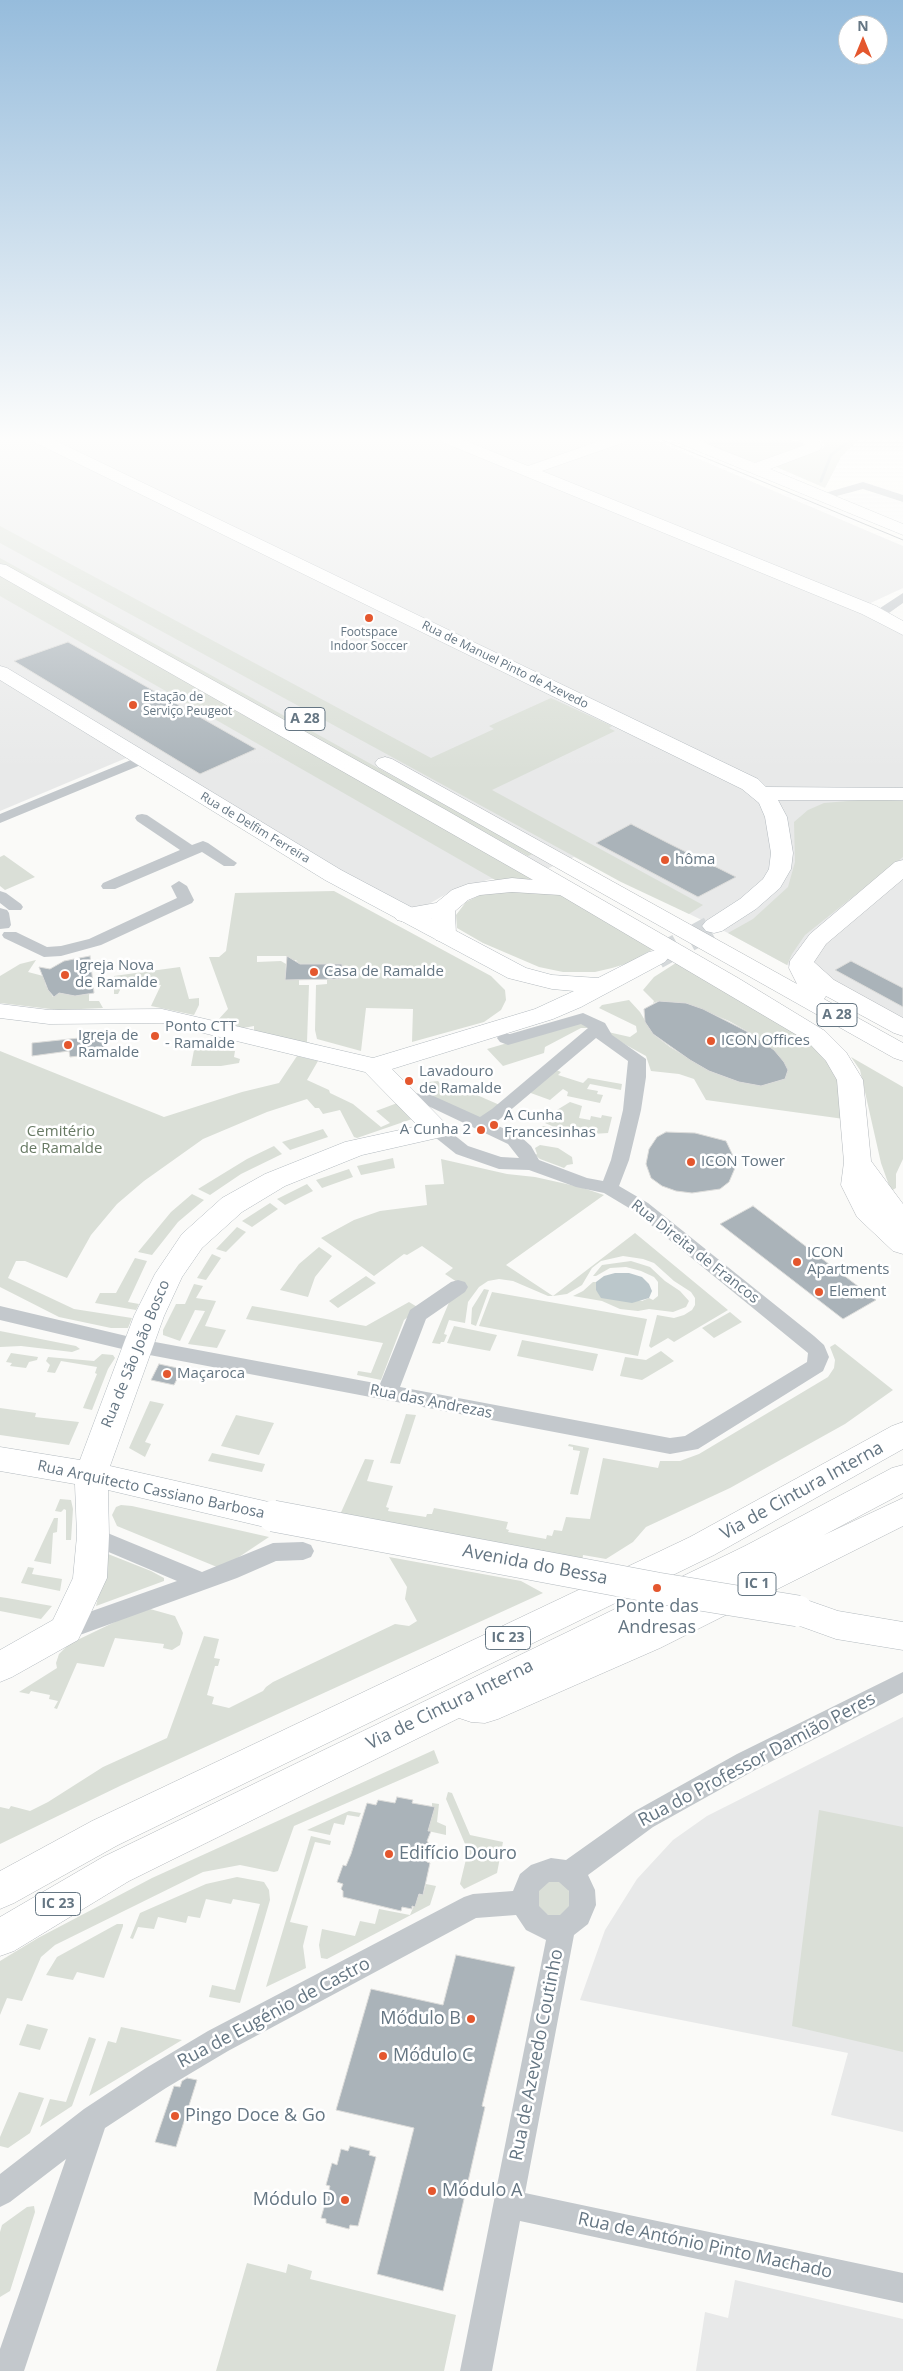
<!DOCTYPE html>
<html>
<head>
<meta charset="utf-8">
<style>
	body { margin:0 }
	#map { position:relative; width:903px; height:2371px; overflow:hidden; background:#fafaf8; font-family:"Open Sans",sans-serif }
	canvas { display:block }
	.north { position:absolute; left:838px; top:15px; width:50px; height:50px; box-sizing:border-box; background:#fff; border:1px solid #c1c8cd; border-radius:50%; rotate:0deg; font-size:14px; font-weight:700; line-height:20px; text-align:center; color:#657683 }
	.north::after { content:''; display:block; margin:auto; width:18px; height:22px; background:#e4572e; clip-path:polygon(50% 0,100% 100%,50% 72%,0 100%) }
</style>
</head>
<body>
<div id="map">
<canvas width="903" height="2371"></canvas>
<div class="north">N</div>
</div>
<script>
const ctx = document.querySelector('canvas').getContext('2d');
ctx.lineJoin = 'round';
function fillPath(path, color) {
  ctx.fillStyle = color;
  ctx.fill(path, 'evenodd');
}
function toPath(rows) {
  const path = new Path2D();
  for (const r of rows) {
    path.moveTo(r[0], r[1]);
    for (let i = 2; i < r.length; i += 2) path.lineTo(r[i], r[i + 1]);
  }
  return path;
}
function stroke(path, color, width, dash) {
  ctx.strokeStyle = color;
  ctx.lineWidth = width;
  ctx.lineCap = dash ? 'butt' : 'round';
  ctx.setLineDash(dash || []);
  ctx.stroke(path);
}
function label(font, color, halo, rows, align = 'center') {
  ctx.font = font + ' "Open Sans",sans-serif';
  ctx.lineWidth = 5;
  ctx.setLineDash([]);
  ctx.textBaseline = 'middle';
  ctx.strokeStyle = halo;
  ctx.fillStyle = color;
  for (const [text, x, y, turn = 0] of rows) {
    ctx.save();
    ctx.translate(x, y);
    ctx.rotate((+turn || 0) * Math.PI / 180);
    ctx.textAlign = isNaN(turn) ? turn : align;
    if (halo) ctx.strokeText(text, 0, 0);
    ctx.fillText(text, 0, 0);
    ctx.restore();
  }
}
fillPath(toPath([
	[0,439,652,439,903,546,903,588,862,607,903,629,903,1020,829,981,787,965,728,933,574,857,528,877,491,879,455,889,427,905,402,910,143,751,0,811],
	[903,1717,903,2132,831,2115,848,2053,580,2000,605,1930,637,1879,673,1840,707,1816],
	[735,2280,903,2319,903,2371,696,2371,705,2312,728,2318]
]), '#e8e9e9');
fillPath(toPath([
	[696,439,787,439,804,446,766,461,757,462,749,461],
	[820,439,859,439,841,457,825,488,774,466,823,449,825,444],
	[0,526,431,758,494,729,489,726,551,698,612,726,609,728,615,731,492,790,703,905,689,914,621,882,0,543],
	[0,558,533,854,528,856,0,563],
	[0,576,534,879,497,881,0,596],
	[872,799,903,801,903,857,805,935,792,954,787,965,728,933,753,919,788,887,795,862,794,822,808,810,824,803],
	[4,855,35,877,5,890,0,886,0,857],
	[334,891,491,976,505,990,506,1000,501,1010,484,1022,412,1042,413,1009,366,1008,361,1051,317,1039,315,1030,316,985,327,984,327,980,342,979,342,964,299,964,296,960,288,960,288,956,257,956,257,962,281,961,286,964,285,980,299,980,299,985,309,985,307,1042,342,1052,254,1033,254,1026,243,1028,217,1021,228,1009,209,957,219,957,226,951,235,893],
	[507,891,552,892,583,904,655,948,629,963,612,968,595,972,563,972,539,967,483,943,457,928,456,915,466,902,480,895],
	[36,960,28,972,47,977,45,984,53,997,59,993,75,996,89,994,89,1001,99,1001,103,1008,59,1010,0,1003,0,976,20,964],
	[679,961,805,1035,842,1078,844,1119,706,1100,694,1079,679,1074,651,1071,646,1056,608,1035,608,1032,630,1037,637,1032,636,1026,599,1008,602,1005,629,1000,640,1012,653,1034,670,1047,709,1071,739,1082,761,1086,785,1079,752,1034,729,1021,686,1003,659,1001,653,1003,654,1001,643,990,654,977],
	[180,967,189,999,199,998,199,1005,194,1015,151,1006,161,985,125,980,118,994,114,994,114,976],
	[585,1022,593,1028,581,1028,545,1047,544,1053,503,1066,487,1049,572,1024],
	[194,1050,235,1051,234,1057,240,1059,239,1063,221,1066,191,1066],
	[0,1051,164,1117,242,1092,279,1083,297,1056,318,1061,307,1080,329,1090,330,1093,353,1104,381,1127,390,1123,376,1111,400,1102,415,1118,357,1138,354,1137,340,1110,323,1114,319,1108,315,1108,307,1099,267,1112,203,1139,144,1181,117,1204,91,1235,67,1278,25,1261,16,1261,8,1278,74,1309,132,1318,128,1328,111,1328,59,1317,0,1287],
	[851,1057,903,1087,903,1159,896,1174,896,1188,891,1191,881,1163,860,1070],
	[554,1069,561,1072,558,1075,583,1083,588,1078,622,1084,621,1090,590,1084,587,1089,598,1091,597,1094,603,1095,600,1103,567,1096,568,1092,563,1089,550,1100,528,1092],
	[438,1081,444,1088,467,1094,470,1092,502,1106,477,1119,421,1092,420,1083],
	[570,1102,582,1106,579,1118,590,1120,591,1116,601,1118,602,1115,612,1117,608,1133,578,1135,558,1139,535,1136,543,1126,559,1129,545,1123,551,1118,547,1116],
	[323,1129,328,1137,290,1150,282,1142],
	[540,1145,558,1148,572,1157,573,1164,567,1165,564,1168,540,1159,535,1155,537,1154,535,1148],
	[274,1146,282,1154,241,1174,210,1195,198,1189,247,1159],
	[393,1158,395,1168,361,1175,357,1166],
	[441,1159,507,1174,535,1177,580,1187,604,1195,506,1265,553,1296,635,1233,728,1310,674,1342,668,1338,651,1348,649,1346,657,1315,674,1318,684,1315,692,1310,695,1305,695,1298,691,1292,674,1281,654,1263,643,1259,623,1256,601,1261,592,1268,582,1285,567,1294,553,1296,548,1296,513,1281,499,1279,488,1281,479,1287,468,1302,465,1323,449,1320,444,1334,447,1335,444,1342,441,1342,440,1344,432,1343,450,1300,466,1288,445,1274,453,1268,422,1246,407,1255,404,1254,374,1276,321,1238,354,1220,380,1211,427,1205,425,1185,444,1184],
	[349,1169,353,1177,322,1188,316,1180],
	[307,1184,313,1191,285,1205,277,1199],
	[192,1194,204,1200,178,1222,152,1255,138,1252,171,1212],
	[270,1203,278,1209,252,1227,242,1221],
	[237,1227,246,1232,226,1252,216,1249],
	[319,1247,332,1256,315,1277,308,1297,280,1290,299,1264],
	[212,1254,221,1258,206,1280,197,1278],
	[135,1258,147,1261,128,1302,139,1304,136,1310,95,1303,100,1293,116,1293],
	[631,1261,650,1267,665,1281,680,1291,689,1301,686,1307,673,1312,649,1309,638,1311,620,1309,602,1301,573,1296,583,1291,593,1282,596,1282,596,1290,642,1301,649,1298,653,1300,658,1296,658,1282,654,1277,641,1271,626,1267,610,1268,596,1276,593,1276,602,1265],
	[366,1276,376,1283,338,1308,329,1301],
	[194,1284,203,1286,196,1298,216,1301,205,1326,226,1330,217,1348,188,1344,205,1311,195,1310,180,1341,163,1335,163,1330,176,1304,185,1304],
	[484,1289,489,1290,476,1326,471,1324,472,1308],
	[492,1292,647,1319,638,1356,479,1326],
	[409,1302,419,1308,404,1320,381,1380,357,1375,358,1371,371,1373,383,1343,246,1319,252,1306,366,1326],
	[730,1312,742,1322,714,1338,702,1328],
	[454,1326,497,1335,490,1351,447,1343],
	[0,1331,76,1346,80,1349,72,1352,21,1346,0,1347],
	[522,1340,598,1354,593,1371,517,1356],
	[835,1344,893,1390,845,1424,730,1488,646,1527,633,1542,606,1559,583,1555,582,1563,338,1519,365,1459,374,1460,367,1481,393,1486,386,1507,389,1508,388,1511,426,1517,427,1514,432,1514,434,1508,508,1522,506,1529,509,1530,508,1532,546,1539,547,1535,552,1536,554,1530,562,1531,566,1517,590,1519,603,1458,658,1468,660,1461,680,1461,699,1454,828,1377,834,1368,835,1360,830,1347],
	[661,1351,674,1361,642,1380,620,1376,625,1357,646,1360],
	[11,1353,38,1357,37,1360,29,1362,26,1368,10,1366,12,1363,6,1362],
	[102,1354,113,1355,115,1358,108,1369,92,1410,83,1408,97,1374,95,1373,97,1367,61,1361,55,1373,47,1372,50,1365,46,1361,48,1357,94,1361],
	[150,1401,164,1404,145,1442,151,1444,145,1457,129,1448],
	[0,1408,36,1413,35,1417,79,1422,69,1445,0,1435],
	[406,1414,416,1415,400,1464,390,1463],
	[236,1415,274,1423,259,1455,221,1446],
	[569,1444,589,1448,578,1495,570,1494,580,1451,573,1450,573,1447,568,1446],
	[212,1453,265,1464,262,1472,208,1461],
	[60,1499,71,1500,73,1509,71,1540,66,1540,66,1510,64,1509,61,1512,55,1511],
	[121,1505,132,1506,269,1537,224,1567,217,1567,117,1526,112,1515,116,1507],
	[54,1518,58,1518,57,1532,53,1533,51,1564,34,1561],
	[108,1554,151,1571,164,1578,164,1581,96,1606],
	[389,1557,521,1581,543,1593,122,1785,0,1844,0,1807,9,1809,11,1806,30,1811,48,1802,103,1767,167,1738,204,1636,219,1639,214,1658,220,1659,218,1666,215,1666,207,1695,214,1697,212,1704,229,1708,263,1691,266,1687,273,1682,395,1624,409,1626,417,1621,405,1599,407,1587],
	[28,1567,34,1568,32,1574,62,1579,60,1591,21,1583],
	[0,1597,7,1598,52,1606,41,1619,0,1611],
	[150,1609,175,1616,183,1633,180,1645,172,1650,163,1648,164,1644,115,1638,104,1667,77,1663,57,1709,54,1708,58,1701,49,1699,50,1695,31,1691,29,1694,19,1692,57,1668,56,1663,59,1654,69,1644,121,1619],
	[434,1750,439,1763,294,1826,278,1871,274,1872,240,1865,203,1872,55,1945,41,1957,22,2001,7,1998,0,2015,0,1961,38,1938,152,1878],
	[448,1792,452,1793,470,1835,503,1842,497,1873,464,1889,460,1884,468,1851,446,1799],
	[432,1803,439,1804,437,1822,446,1826,446,1835,428,1831,434,1808,432,1807],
	[819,1810,903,1827,903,2052,792,2026],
	[349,1811,361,1813,359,1817,347,1815,344,1825,334,1823,330,1835,307,1830],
	[311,1836,331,1841,330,1845,315,1842,290,1922,308,1926,303,1946,306,1968,266,1987],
	[237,1877,264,1882,269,1890,270,1900,240,2003,209,1997,212,1985,235,1990,260,1904,233,1899,231,1904,206,1899,200,1918,188,1916,186,1923,158,1917,154,1929,138,1927,133,1939,130,1938,140,1913,206,1884],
	[549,1881,562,1882,567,1886,573,1903,561,1915,549,1916,538,1909,535,1892],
	[426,1884,436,1886,430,1905,327,1959,321,1958,319,1945,322,1929,355,1936,360,1921,375,1924,379,1909,410,1915,419,1894,423,1895],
	[117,1924,123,1924,123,1926,104,1978,77,1972,73,1980,46,1975,57,1957],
	[27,2024,48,2029,40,2050,19,2045],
	[121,2027,182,2040,89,2096,108,2041,116,2043],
	[89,2037,96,2039,72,2106,40,2127,50,2099,66,2102],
	[19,2092,44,2098,30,2133,8,2148,0,2146,0,2137],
	[34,2206,35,2212,10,2291,0,2297,0,2232,2,2225,27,2207],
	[247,2263,286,2273,288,2264,312,2271,310,2279,456,2315,444,2371,216,2371]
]), '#dadfd7');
fillPath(toPath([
	[615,1273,629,1273,642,1277,649,1284,652,1291,649,1298,632,1303,601,1298,596,1290,596,1282,604,1276]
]), '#bbc7cb');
stroke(toPath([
	[821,481,831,455,852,439]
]), '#bbc7cb', 3);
const building = toPath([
	[68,642,256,749,200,774,14,661,68,642],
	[631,824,666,842,736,877,698,897,596,843,631,824],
	[90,956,94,993,75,996,59,993,54,997,48,990,39,967,50,969,64,961,90,956],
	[287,956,300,964,342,964,342,979,285,980,287,956],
	[851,961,903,988,903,1007,835,970,851,961],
	[659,1001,686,1003,703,1009,752,1034,774,1050,784,1062,788,1070,785,1079,761,1086,739,1082,709,1071,690,1060,653,1034,645,1022,644,1009,659,1001],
	[102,1031,105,1053,70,1057,69,1051,32,1056,32,1043,79,1038,78,1034,102,1031],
	[666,1132,695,1133,726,1141,735,1160,735,1168,729,1182,720,1189,692,1193,676,1191,662,1186,651,1178,646,1164,649,1149,657,1137,666,1132],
	[753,1206,876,1300,843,1319,720,1224,753,1206],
	[159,1364,182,1369,174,1385,151,1380,159,1364],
	[397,1797,413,1800,412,1803,435,1807,428,1831,431,1831,427,1841,430,1845,426,1858,428,1858,427,1862,430,1863,423,1895,419,1894,415,1907,412,1906,412,1909,402,1907,401,1911,343,1897,343,1891,341,1889,343,1884,337,1882,343,1865,346,1866,351,1854,367,1803,376,1805,378,1800,395,1803,397,1797],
	[456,1955,515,1967,482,2106,485,2107,443,2291,377,2274,414,2128,336,2110,371,1989,443,2005,456,1955],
	[187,2078,197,2080,176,2147,155,2142,174,2086,180,2087,182,2081,187,2078],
	[350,2146,370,2151,369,2155,376,2157,358,2226,350,2225,349,2229,326,2223,326,2219,321,2218,330,2186,326,2185,332,2163,337,2165,341,2149,348,2151,350,2146]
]);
fillPath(building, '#aab3b9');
stroke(building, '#dcdcda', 1);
stroke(toPath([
	[657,957,714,926]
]), '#d5d9db', 24, [24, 12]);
const secondary = toPath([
	[32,439,52,439,758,779,766,787,903,788,903,800,778,800,787,817,793,853,791,869,780,888,756,909,722,931,714,933,706,931,702,926,706,921,740,899,763,879,769,869,771,853,765,817,759,803,742,789,34,442,32,439],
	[440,439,461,439,528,466,605,439,627,439,625,442,542,471,876,606,903,621,903,635,862,614,442,442,440,439],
	[674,439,695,439,755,463,805,445,798,439,818,439,822,447,820,450,770,469,903,524,903,535,676,442,674,439],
	[0,666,7,668,341,870,526,968,552,975,598,978,649,952,657,950,665,952,669,957,665,962,581,1007,553,1019,392,1069,446,1124,450,1130,446,1136,362,1155,285,1186,242,1212,202,1248,182,1277,164,1316,110,1466,273,1503,285,1507,289,1516,285,1525,273,1529,108,1490,109,1536,107,1578,78,1640,12,1677,0,1682,0,1650,53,1620,73,1578,77,1536,75,1484,0,1471,0,1447,80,1460,134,1316,155,1274,182,1234,222,1198,265,1174,345,1142,418,1126,365,1072,162,1023,49,1024,0,1018,0,1004,49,1010,162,1009,373,1058,535,1009,574,991,552,989,508,978,325,880,0,680,0,666],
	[798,1597,838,1611,903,1622,903,1650,836,1639,786,1621,781,1611,786,1601,798,1597]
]);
const highway = toPath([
	[0,564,6,565,446,810,738,978,825,1031,846,1052,863,1080,871,1161,903,1204,903,1254,893,1251,857,1217,841,1185,844,1162,837,1080,826,1061,807,1041,560,895,512,892,480,895,468,900,455,911,456,935,452,940,444,942,436,940,432,935,432,918,405,922,397,920,393,915,397,910,436,903,452,890,468,884,512,878,533,880,0,576,0,564],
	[385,757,392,759,797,984,789,968,790,961,810,934,895,862,903,860,903,879,826,944,814,962,834,980,903,1018,903,1036,894,1033,826,996,824,999,903,1043,903,1061,894,1058,378,767,375,763,378,759,385,757],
	[903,1422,903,1449,714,1555,118,1845,14,1903,0,1909,0,1871,92,1821,690,1537,892,1426,903,1422],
	[903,1465,903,1493,824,1535,903,1498,903,1526,660,1648,498,1719,485,1723,471,1722,459,1718,129,1881,14,1951,0,1956,0,1917,103,1857,745,1546,892,1468,903,1465]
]);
stroke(secondary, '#b3babf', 1);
stroke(highway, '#b4b9bd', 1);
fillPath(toPath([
	[683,439,814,441,819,444,814,447,687,444,682,441,683,439],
	[863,482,903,495,903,502,863,489,822,500,816,497,818,495,863,482],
	[903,593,903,603,882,618,874,618,872,615,874,612,903,593],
	[143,755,148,756,150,759,148,762,0,823,0,814,143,755],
	[142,814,147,815,192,845,203,841,208,843,237,863,234,866,224,866,202,852,115,889,103,889,101,886,103,883,180,850,137,821,135,818,137,815,142,814],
	[179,881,187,886,194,900,192,903,101,945,61,956,44,957,4,938,2,935,4,932,16,932,47,947,61,946,89,939,177,898,171,886,179,881],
	[0,891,6,893,21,904,23,907,21,910,9,910,0,903,0,891],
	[0,908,7,910,9,913,11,925,9,928,0,929,0,908],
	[583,1013,605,1023,612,1035,646,1059,646,1077,641,1110,629,1160,619,1186,648,1203,814,1336,824,1345,829,1357,823,1371,698,1449,670,1454,139,1353,0,1320,0,1306,139,1339,380,1384,410,1310,451,1282,458,1280,465,1282,468,1287,465,1292,426,1319,400,1387,670,1438,685,1436,807,1362,808,1353,634,1211,604,1193,576,1187,529,1170,499,1169,456,1154,431,1134,428,1130,431,1126,437,1124,443,1126,468,1146,501,1157,519,1158,508,1144,426,1105,409,1105,403,1103,400,1099,403,1095,409,1093,429,1094,480,1117,492,1109,588,1028,581,1024,508,1045,500,1042,497,1038,500,1034,510,1034,583,1013],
	[596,1038,628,1061,623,1110,611,1160,603,1181,587,1178,539,1160,531,1146,520,1136,494,1124,596,1038],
	[93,1527,202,1572,273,1543,303,1542,311,1545,314,1551,311,1557,303,1560,276,1561,237,1578,66,1640,58,1637,54,1630,58,1623,177,1581,85,1542,82,1536,85,1530,93,1527],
	[903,1672,903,1693,755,1770,653,1827,588,1875,595,1890,596,1905,588,1924,574,1935,525,2193,903,2273,903,2303,520,2221,492,2371,460,2371,546,1940,526,1930,516,1915,476,1918,228,2051,166,2088,105,2128,24,2371,0,2371,0,2349,66,2159,10,2202,0,2207,0,2174,84,2109,146,2068,208,2031,464,1897,473,1894,513,1891,520,1874,531,1865,551,1858,566,1860,635,1811,737,1754,903,1672],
	[549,1882,559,1882,569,1891,569,1906,560,1915,548,1915,539,1906,539,1891,549,1882]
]), '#c3c8cc');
fillPath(secondary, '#fff');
fillPath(highway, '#fff');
stroke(toPath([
	[660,439,903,540]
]), '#a2aab0', 1);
const secondaryBridge = toPath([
	[273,1516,657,1588,798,1611]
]);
stroke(secondaryBridge, '#b3babf', 32, []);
stroke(secondaryBridge, '#fff', 31);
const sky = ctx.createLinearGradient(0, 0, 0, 771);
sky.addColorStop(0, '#96bcdc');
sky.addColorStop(0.57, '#fdfdfc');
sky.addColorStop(1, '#fdfdfc00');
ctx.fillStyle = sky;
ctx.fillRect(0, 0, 903, 771);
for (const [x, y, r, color] of [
	[369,618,5,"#e4572e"],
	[133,705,5,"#e4572e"],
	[665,860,5,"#e4572e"],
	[314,972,5,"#e4572e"],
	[65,975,5,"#e4572e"],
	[155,1036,5,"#e4572e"],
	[711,1041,5,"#e4572e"],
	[68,1045,5,"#e4572e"],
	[409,1081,5,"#e4572e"],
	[494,1125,5,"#e4572e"],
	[481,1130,5,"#e4572e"],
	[691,1162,5,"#e4572e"],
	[797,1262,5,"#e4572e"],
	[819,1292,5,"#e4572e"],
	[167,1374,5,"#e4572e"],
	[657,1588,5,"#e4572e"],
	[389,1854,5,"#e4572e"],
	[471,2019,5,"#e4572e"],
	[383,2056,5,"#e4572e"],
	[175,2116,5,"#e4572e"],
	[432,2191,5,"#e4572e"],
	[345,2200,5,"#e4572e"]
]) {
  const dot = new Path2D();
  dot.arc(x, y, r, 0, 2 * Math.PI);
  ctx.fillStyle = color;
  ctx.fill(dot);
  stroke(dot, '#fff', 2);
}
label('12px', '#657683', '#fff', [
	["Footspace",369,633],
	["Indoor Soccer",369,647],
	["Estação de",143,698,"left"],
	["Serviço Peugeot",143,712,"left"]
]);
label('12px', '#657683', '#fff', [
	["Rua de Manuel Pinto de Azevedo",505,665,26],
	["Rua de Delfim Ferreira",255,828,31]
]);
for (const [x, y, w] of [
	[305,719,40],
	[837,1015,40],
	[757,1584,38],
	[508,1638,45],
	[58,1904,45]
]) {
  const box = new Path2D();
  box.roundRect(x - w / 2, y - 11.5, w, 23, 4);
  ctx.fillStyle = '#fff';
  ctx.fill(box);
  stroke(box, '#657683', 1);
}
label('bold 14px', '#657683', null, [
	["A 28",305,719],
	["A 28",837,1015],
	["IC 1",757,1584],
	["IC 23",508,1638],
	["IC 23",58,1904]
]);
label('15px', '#657683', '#fff', [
	["hôma",675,860],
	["Igreja Nova",75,966],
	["de Ramalde",75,983],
	["Casa de Ramalde",324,972],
	["Ponto CTT",165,1027],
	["- Ramalde",165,1044],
	["Igreja de",78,1036],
	["Ramalde",78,1053],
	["ICON Offices",721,1041],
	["Lavadouro",419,1072],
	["de Ramalde",419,1089],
	["A Cunha",504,1116],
	["Francesinhas",504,1133],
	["A Cunha 2",471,1130,"right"],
	["ICON Tower",701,1162],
	["ICON",807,1253],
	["Apartments",807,1270],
	["Element",829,1292],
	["Maçaroca",177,1374]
], 'left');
label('15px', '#687a64', '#fff', [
	["Cemitério",61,1132],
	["de Ramalde",61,1149]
]);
label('15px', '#657683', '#fff', [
	["Rua Direita de Francos",695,1252,38],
	["Rua de São João Bosco",136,1354,-68],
	["Rua das Andrezas",431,1402,11],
	["Rua Arquitecto Cassiano Barbosa",151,1490,12]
]);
label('18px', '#657683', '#fff', [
	["Via de Cintura Interna",802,1491,-29],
	["Avenida do Bessa",535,1565,11],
	["Via de Cintura Interna",450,1705,-26],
	["Rua do Professor Damião Peres",757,1760,-28],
	["Rua de Eugénio de Castro",274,2013,-28],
	["Rua de Azevedo Coutinho",537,2055,-79],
	["Rua de António Pinto Machado",705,2246,12]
]);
label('18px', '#657683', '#fff', [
	["Ponte das",657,1607,"center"],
	["Andresas",657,1628,"center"],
	["Edifício Douro",399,1854],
	["Módulo B",461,2019,"right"],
	["Módulo C",393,2056],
	["Pingo Doce & Go",185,2116],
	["Módulo A",442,2191],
	["Módulo D",335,2200,"right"]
], 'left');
</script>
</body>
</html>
